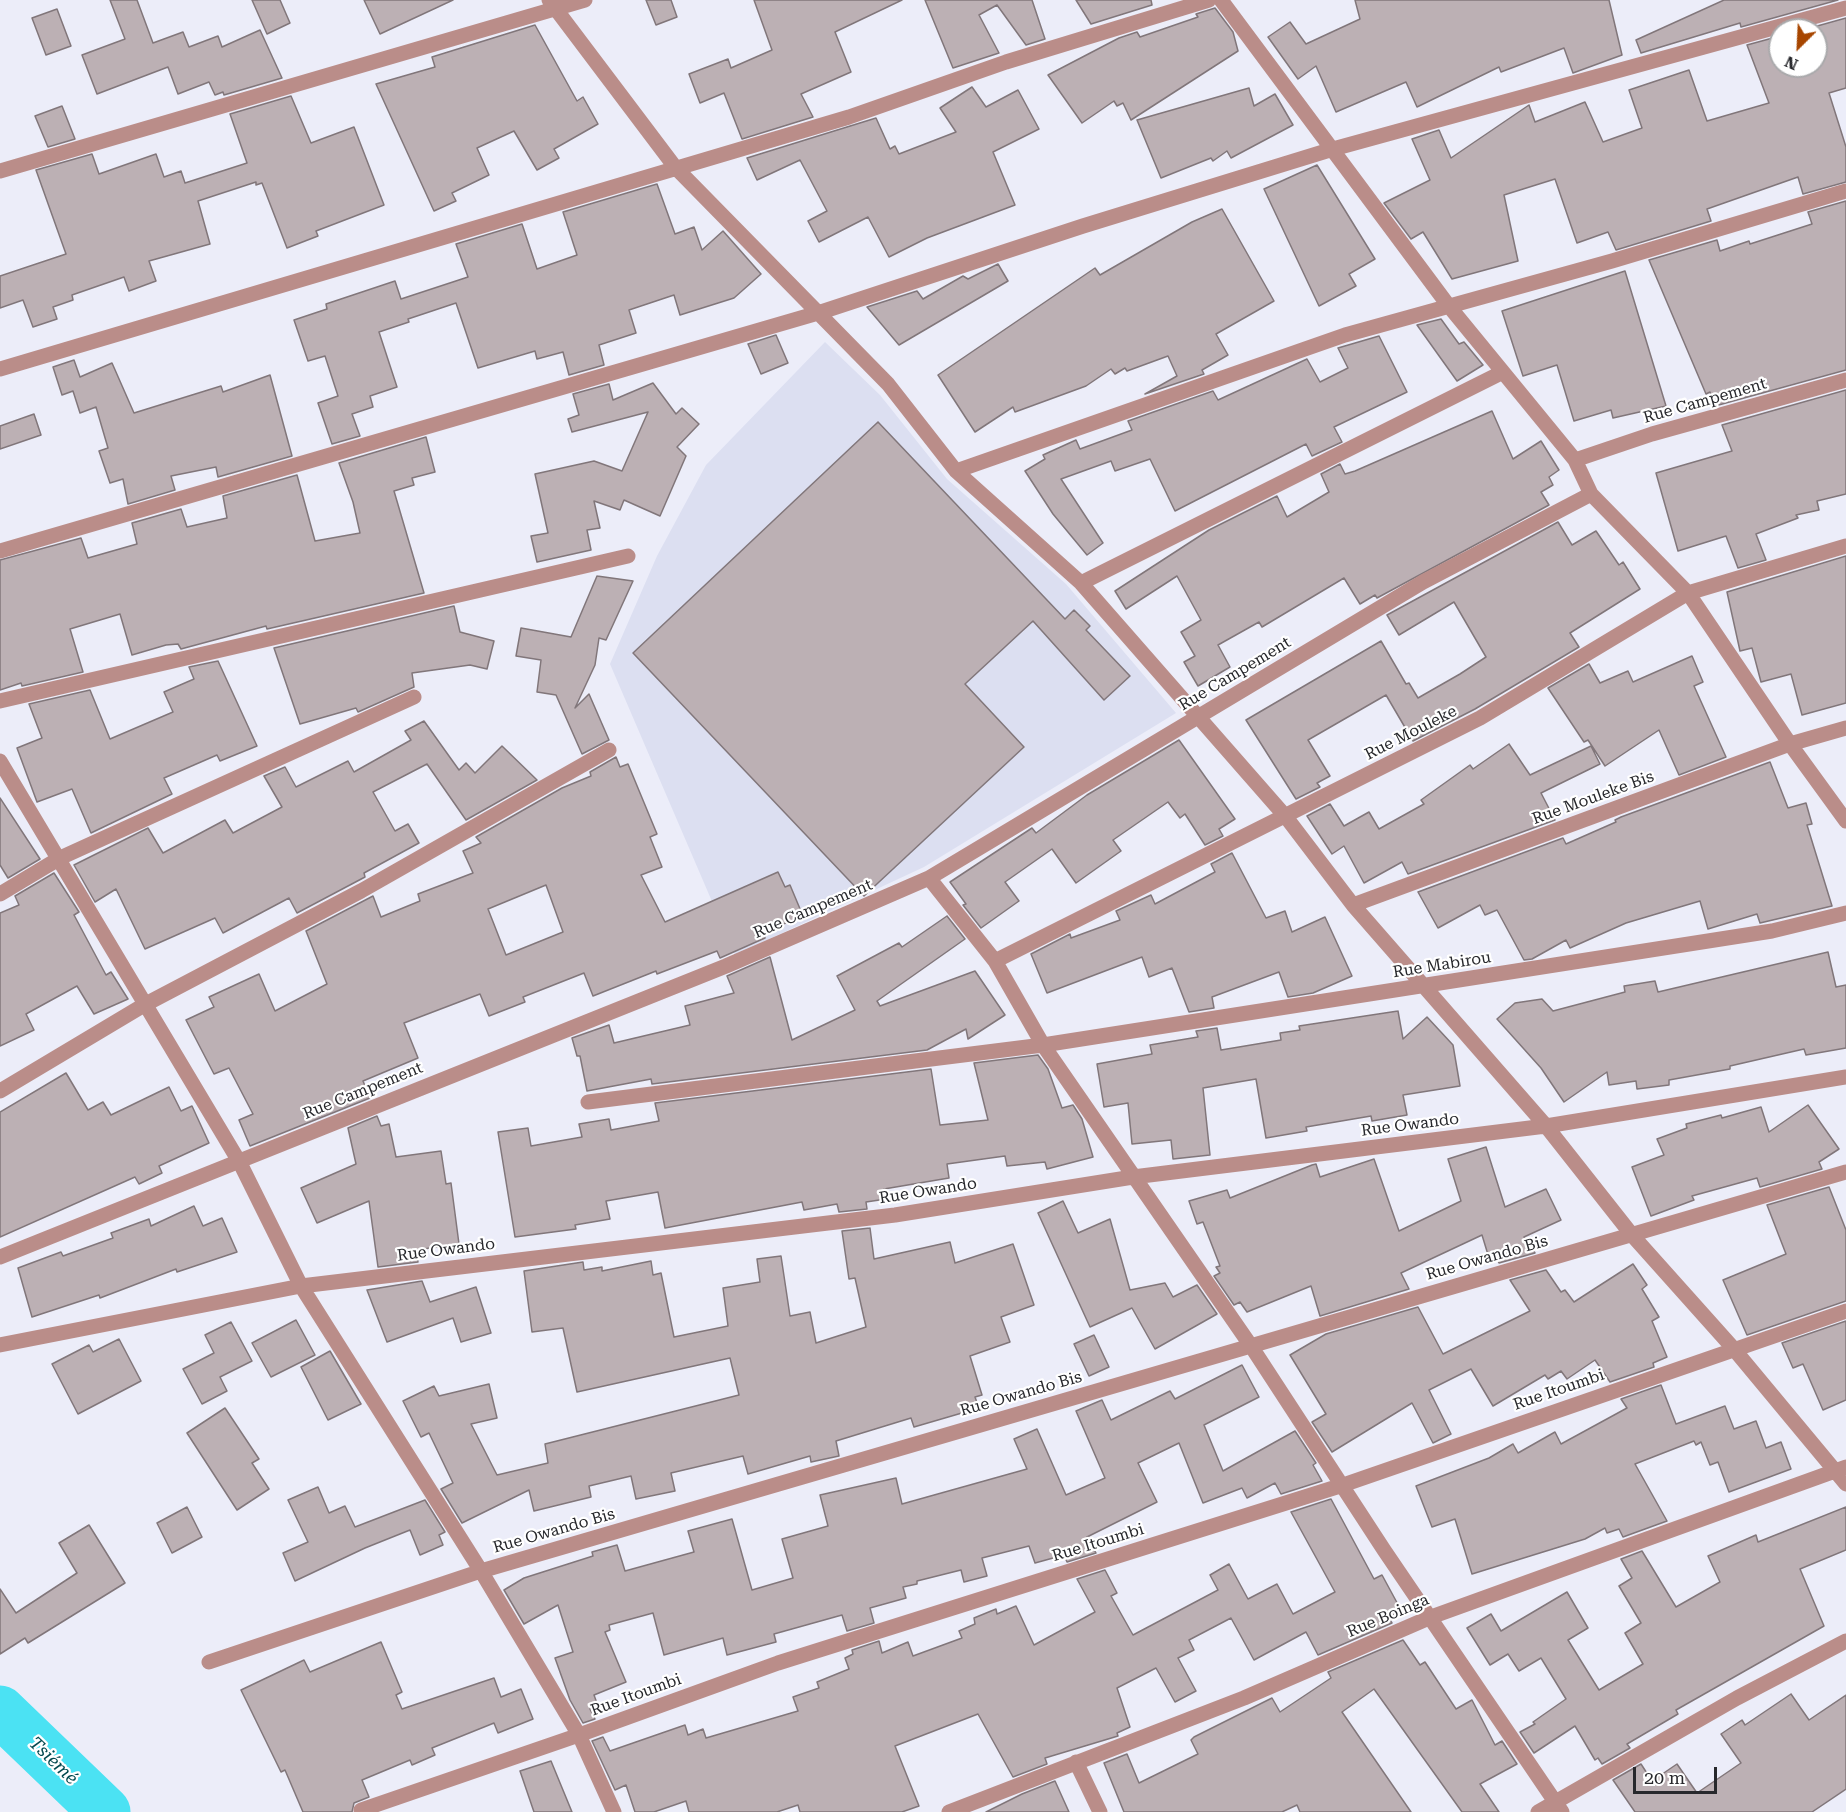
<!DOCTYPE html>
<html>
<head>
<meta charset="utf-8">
<style>
	body { margin:0 }
	#map { position:relative; width:1846px; height:1812px; overflow:hidden; background:#ecedf9; font-family:"Roboto Serif",serif }
	canvas { display:block }
	.north { position:absolute; left:1768px; top:18px; width:60px; height:60px; box-sizing:border-box; background:#fff; border:2px solid #a9a9ab; border-radius:50%; rotate:204deg; font-size:16px; font-weight:700; line-height:24px; text-align:center; color:#27282c }
	.north::after { content:''; display:block; margin:auto; width:21px; height:27px; background:#a74600; clip-path:polygon(50% 0,100% 100%,50% 72%,0 100%) }
	.scale { position:absolute; left:1633px; top:1767px; width:84px; height:27px; box-sizing:border-box; border:3px solid #27282c; border-top:0; padding-left:8px; font-size:18px; line-height:21px; white-space:nowrap; color:#27282c; -webkit-text-stroke:4px #fff; paint-order:stroke }
</style>
</head>
<body>
<div id="map">
<canvas width="1846" height="1812"></canvas>
<div class="north">N</div>
<div class="scale">20 m</div>
</div>
<script>
const ctx = document.querySelector('canvas').getContext('2d');
ctx.lineJoin = 'round';
function fillPath(path, color) {
  ctx.fillStyle = color;
  ctx.fill(path, 'evenodd');
}
function toPath(rows) {
  const path = new Path2D();
  for (const r of rows) {
    path.moveTo(r[0], r[1]);
    for (let i = 2; i < r.length; i += 2) path.lineTo(r[i], r[i + 1]);
  }
  return path;
}
function stroke(path, color, width, dash) {
  ctx.strokeStyle = color;
  ctx.lineWidth = width;
  ctx.lineCap = dash ? 'butt' : 'round';
  ctx.setLineDash(dash || []);
  ctx.stroke(path);
}
function label(font, color, halo, rows, align = 'center') {
  ctx.font = font + ' "Roboto Serif",serif';
  ctx.lineWidth = 4.5;
  ctx.setLineDash([]);
  ctx.textBaseline = 'middle';
  ctx.strokeStyle = halo;
  ctx.fillStyle = color;
  for (const [text, x, y, turn = 0] of rows) {
    ctx.save();
    ctx.translate(x, y);
    ctx.rotate((+turn || 0) * Math.PI / 180);
    ctx.textAlign = isNaN(turn) ? turn : align;
    if (halo) ctx.strokeText(text, 0, 0);
    ctx.fillText(text, 0, 0);
    ctx.restore();
  }
}
fillPath(toPath([
	[825,342,880,395,947,479,1066,584,1176,713,924,867,735,955,610,664,657,556,706,465]
]), '#dcdff1');
stroke(toPath([
	[0,1711,105,1812]
]), '#4be2f3', 51);
const building = toPath([
	[110,0,137,0,153,43,183,32,189,47,218,36,222,47,260,30,282,78,224,95,223,92,215,95,209,82,178,94,168,67,97,94,82,55,125,39,110,0],
	[252,0,280,0,290,23,267,34,252,0],
	[364,0,453,0,380,34,364,0],
	[646,0,671,0,677,17,656,25,646,0],
	[754,0,902,0,835,32,851,72,801,94,813,117,742,139,724,93,700,103,689,74,728,59,731,68,772,50,754,0],
	[925,0,1032,0,1045,39,1026,45,997,5,979,15,999,53,953,68,925,0],
	[1076,0,1151,0,1152,5,1091,24,1076,0],
	[1355,0,1609,0,1622,55,1573,73,1564,48,1501,72,1499,67,1417,107,1406,82,1336,112,1316,66,1298,79,1268,37,1290,22,1306,44,1360,19,1355,0],
	[1724,0,1838,0,1741,27,1740,23,1641,53,1636,40,1724,0],
	[1215,8,1233,32,1238,51,1131,120,1123,103,1117,106,1114,101,1082,123,1048,75,1119,38,1137,32,1140,37,1198,17,1196,14,1215,8],
	[57,9,71,46,46,55,32,18,57,9],
	[1846,18,1846,88,1829,93,1846,147,1846,182,1803,194,1798,177,1707,209,1711,221,1616,250,1608,232,1577,243,1555,179,1504,195,1518,261,1452,279,1423,232,1411,239,1384,203,1430,180,1412,139,1439,130,1451,158,1529,105,1535,122,1585,102,1603,142,1642,128,1629,90,1689,70,1707,121,1769,103,1747,45,1780,36,1780,66,1816,66,1816,30,1803,30,1846,18],
	[535,25,577,101,583,97,598,124,554,149,559,158,537,170,514,131,477,148,489,175,452,193,456,201,434,211,376,84,435,67,432,57,535,25],
	[972,87,986,107,1018,90,1039,129,993,152,1015,205,927,238,889,257,868,217,819,242,808,221,827,211,800,160,757,180,747,158,876,118,890,149,895,146,899,154,956,132,940,108,972,87],
	[1249,88,1254,106,1275,94,1293,125,1231,158,1227,151,1213,161,1211,158,1161,178,1137,120,1249,88],
	[291,96,311,143,354,127,384,205,316,231,318,236,287,248,262,183,256,185,256,182,198,201,210,244,149,261,156,281,129,291,124,277,72,295,73,300,53,307,57,319,33,327,23,300,0,308,0,276,66,254,36,170,92,154,99,174,156,154,164,177,181,171,185,183,247,163,230,114,291,96],
	[62,106,75,139,48,147,35,116,62,106],
	[1317,165,1375,259,1349,274,1356,286,1319,306,1264,189,1317,165],
	[657,184,675,234,694,227,702,250,723,231,761,274,734,298,680,315,674,295,629,310,636,333,599,345,604,365,569,375,563,352,537,359,535,351,478,368,456,303,408,319,409,322,379,332,397,387,370,396,373,407,352,414,360,436,332,444,318,403,338,396,325,356,308,361,294,320,327,309,326,304,395,281,401,299,468,277,456,244,522,224,537,269,577,255,563,212,657,184],
	[1846,201,1846,370,1715,406,1710,392,1706,394,1649,260,1717,240,1720,251,1749,241,1750,244,1812,224,1808,212,1846,201],
	[1222,209,1274,301,1216,334,1228,355,1202,370,1204,374,1145,394,1177,376,1168,356,1127,371,1125,368,1115,374,1111,369,1086,386,1015,412,1013,407,975,432,938,375,1095,268,1100,275,1192,222,1222,209],
	[998,264,1008,281,899,345,867,307,917,291,923,299,963,276,968,279,998,264],
	[1625,271,1666,406,1613,418,1611,410,1574,421,1557,365,1523,376,1502,311,1625,271],
	[1441,319,1459,344,1464,342,1483,365,1457,381,1417,325,1441,319],
	[776,335,788,363,761,374,748,344,776,335],
	[1379,336,1407,392,1334,427,1342,442,1312,456,1306,444,1175,511,1150,459,1115,471,1111,461,1061,479,1103,543,1087,555,1053,514,1025,471,1045,459,1043,455,1076,440,1080,449,1132,430,1128,421,1213,391,1218,400,1307,359,1320,382,1348,368,1338,348,1379,336],
	[74,360,80,377,112,363,134,413,221,386,223,392,270,375,292,456,218,477,216,467,171,476,175,490,128,504,123,479,110,483,99,451,108,448,96,407,80,413,73,391,62,395,53,367,74,360],
	[653,383,676,414,682,408,699,424,677,447,686,456,660,516,624,500,620,510,594,501,600,528,587,530,591,550,537,562,531,536,548,533,535,474,594,461,622,471,648,412,572,432,568,419,579,415,573,394,609,384,613,400,653,383],
	[1846,390,1846,494,1817,501,1819,510,1796,515,1798,518,1756,534,1766,560,1738,568,1726,536,1678,551,1656,473,1732,451,1722,425,1846,390],
	[1492,411,1513,459,1541,441,1559,470,1549,477,1553,485,1541,492,1549,505,1377,598,1375,595,1360,604,1344,578,1262,627,1259,622,1218,645,1230,667,1198,686,1184,662,1195,656,1181,632,1201,620,1177,576,1126,609,1115,591,1209,530,1277,496,1287,517,1329,492,1321,474,1340,464,1345,474,1355,471,1492,411],
	[34,414,41,435,0,449,0,426,34,414],
	[878,422,1065,619,1074,610,1090,626,1086,630,1130,676,1104,700,1033,621,965,684,1024,747,864,896,633,653,878,422],
	[426,437,435,472,412,478,414,485,394,491,424,593,267,629,266,626,181,649,178,644,166,645,132,655,120,614,70,629,83,672,22,686,21,683,0,690,0,560,81,538,88,558,137,544,132,523,181,509,187,527,227,518,223,496,297,475,315,541,360,533,353,502,339,463,426,437],
	[1558,522,1572,545,1596,531,1619,565,1623,562,1640,589,1570,633,1579,647,1475,709,1413,741,1386,695,1308,740,1330,776,1317,783,1320,787,1296,799,1246,720,1381,641,1406,684,1409,683,1418,698,1460,674,1486,657,1454,602,1399,635,1387,615,1558,522],
	[1846,556,1846,703,1802,715,1791,674,1761,682,1752,648,1740,651,1727,592,1846,556],
	[597,576,633,581,606,640,599,638,595,665,575,708,589,694,609,740,582,754,556,695,537,692,541,660,516,656,521,628,571,637,597,576],
	[454,606,460,632,494,641,487,669,470,665,412,673,414,687,358,712,356,708,300,724,274,648,454,606],
	[1692,656,1703,682,1694,686,1726,757,1679,775,1659,730,1605,766,1588,740,1584,742,1548,688,1589,664,1600,683,1628,671,1633,682,1692,656],
	[218,661,257,746,220,761,217,755,164,778,172,794,91,833,72,789,37,802,17,748,42,738,29,704,90,690,110,739,173,712,164,692,194,679,189,667,218,661],
	[424,721,459,770,466,763,475,773,502,746,537,780,466,820,427,764,373,792,395,831,408,824,419,843,364,873,365,877,297,913,289,898,223,933,215,918,145,949,116,889,95,902,74,865,148,828,163,853,225,820,233,833,282,807,264,776,285,767,296,787,348,761,354,772,411,740,405,731,424,721],
	[1179,740,1235,819,1219,829,1223,836,1205,845,1185,814,1180,818,1168,802,1113,840,1121,851,1076,883,1052,849,1005,882,1019,901,981,928,963,905,966,904,950,882,1032,828,1036,833,1087,795,1179,740],
	[1509,744,1530,775,1591,746,1600,764,1541,793,1555,820,1408,874,1402,862,1364,883,1344,846,1332,854,1307,816,1330,804,1344,826,1369,812,1379,829,1424,804,1421,800,1470,765,1473,769,1509,744],
	[616,757,620,767,628,764,657,834,650,837,662,867,641,875,665,922,778,872,785,887,790,885,803,916,764,932,765,938,720,958,717,951,657,974,656,971,593,996,584,973,523,997,525,1002,489,1016,480,994,404,1023,418,1058,363,1081,370,1098,250,1146,239,1120,253,1114,229,1068,214,1074,186,1020,214,1007,209,997,259,974,275,1011,327,984,306,931,373,896,381,917,420,901,418,894,473,873,463,851,481,843,476,837,562,788,591,776,590,772,616,757],
	[546,885,563,932,506,955,488,909,546,885],
	[1770,762,1788,808,1806,803,1812,824,1807,825,1832,906,1760,923,1757,914,1708,929,1700,901,1626,923,1570,948,1566,940,1532,959,1524,960,1497,910,1485,915,1480,905,1438,928,1418,892,1563,838,1566,844,1616,822,1615,820,1621,817,1770,762],
	[0,798,40,859,8,878,0,865,0,798],
	[1232,853,1266,918,1285,911,1292,932,1325,917,1352,976,1313,993,1288,997,1279,972,1212,997,1214,1008,1189,1012,1172,968,1149,977,1142,957,1047,993,1031,954,1070,934,1071,938,1120,920,1116,911,1151,895,1155,904,1215,872,1211,864,1232,853],
	[54,873,79,912,74,915,106,975,111,972,128,999,94,1014,77,986,26,1014,34,1030,0,1046,0,913,19,905,15,896,54,873],
	[947,916,965,939,877,1001,880,1006,975,971,1005,1015,968,1039,966,1029,927,1050,652,1084,651,1079,587,1091,580,1056,577,1056,572,1038,609,1025,614,1043,690,1025,685,1006,734,993,727,976,770,957,792,1040,855,1010,837,976,899,943,902,947,947,916],
	[1828,952,1836,987,1846,985,1846,1048,1806,1055,1804,1049,1730,1066,1730,1069,1669,1080,1669,1085,1637,1089,1636,1081,1609,1085,1607,1072,1564,1102,1541,1068,1497,1019,1515,1003,1542,999,1553,1011,1625,992,1624,986,1655,981,1658,992,1828,952],
	[1398,1011,1403,1039,1427,1017,1453,1045,1460,1086,1403,1095,1407,1115,1372,1121,1371,1116,1306,1127,1307,1131,1266,1138,1256,1079,1203,1088,1210,1155,1173,1159,1171,1140,1132,1144,1128,1103,1104,1107,1097,1064,1152,1054,1150,1045,1198,1037,1196,1031,1217,1028,1221,1050,1281,1040,1280,1033,1300,1030,1299,1026,1398,1011],
	[1038,1055,1048,1069,1062,1108,1073,1105,1082,1119,1093,1157,1047,1169,1045,1162,1007,1166,1005,1156,947,1164,949,1178,884,1189,886,1199,866,1202,867,1209,839,1212,837,1204,804,1210,802,1202,665,1228,658,1192,606,1201,610,1219,575,1225,576,1229,515,1237,498,1132,528,1128,531,1146,582,1137,579,1124,609,1119,611,1130,659,1121,655,1103,931,1069,940,1125,988,1120,974,1063,1038,1055],
	[66,1073,88,1110,103,1102,111,1115,169,1087,181,1111,192,1106,209,1143,159,1166,162,1173,139,1184,135,1177,0,1237,0,1112,66,1073],
	[1808,1105,1839,1149,1819,1162,1822,1169,1760,1187,1757,1178,1692,1196,1694,1200,1651,1216,1632,1167,1664,1155,1657,1139,1687,1128,1686,1124,1721,1115,1722,1118,1761,1107,1769,1132,1808,1105],
	[377,1116,381,1126,389,1124,396,1157,441,1151,446,1184,451,1183,459,1244,416,1250,418,1262,378,1267,369,1201,317,1223,301,1188,356,1164,348,1128,377,1116],
	[1486,1147,1505,1207,1546,1189,1561,1220,1524,1237,1535,1253,1499,1263,1495,1256,1489,1258,1482,1235,1401,1273,1409,1289,1320,1316,1311,1286,1247,1312,1240,1302,1234,1305,1214,1276,1220,1273,1216,1267,1220,1266,1203,1222,1197,1224,1189,1201,1227,1190,1230,1198,1312,1165,1316,1164,1320,1177,1374,1159,1399,1231,1461,1201,1448,1159,1486,1147],
	[1829,1187,1846,1230,1846,1301,1747,1335,1723,1280,1786,1254,1767,1205,1829,1187],
	[1063,1201,1078,1233,1110,1219,1130,1290,1165,1283,1173,1297,1197,1285,1217,1314,1155,1349,1132,1308,1090,1327,1038,1213,1063,1201],
	[194,1206,203,1226,222,1218,237,1252,177,1272,176,1269,100,1298,99,1295,32,1317,18,1268,61,1252,63,1256,113,1238,111,1233,149,1219,151,1226,194,1206],
	[870,1228,874,1259,950,1242,955,1263,1013,1244,1034,1305,1001,1317,1010,1342,970,1356,982,1395,975,1397,979,1408,914,1427,911,1418,836,1441,839,1456,811,1462,810,1456,748,1474,743,1456,671,1473,675,1491,636,1499,631,1476,589,1486,591,1497,534,1511,529,1490,462,1523,441,1489,453,1483,429,1433,421,1437,403,1401,434,1386,439,1396,489,1384,497,1418,471,1424,497,1475,548,1463,545,1444,739,1395,730,1358,577,1392,563,1328,532,1332,524,1271,583,1262,584,1270,602,1267,602,1271,651,1261,653,1275,661,1273,674,1337,728,1326,723,1288,760,1282,757,1259,781,1256,790,1316,810,1312,816,1343,866,1327,855,1278,849,1279,842,1231,870,1228],
	[1633,1264,1647,1285,1642,1289,1659,1317,1652,1321,1667,1357,1653,1363,1654,1367,1610,1382,1595,1360,1567,1379,1561,1371,1548,1379,1545,1375,1493,1406,1471,1369,1429,1390,1451,1434,1433,1443,1412,1403,1332,1452,1312,1422,1326,1414,1290,1355,1326,1334,1418,1307,1443,1354,1530,1311,1510,1280,1546,1270,1561,1292,1565,1290,1574,1302,1633,1264],
	[422,1281,430,1302,476,1287,491,1333,461,1342,453,1318,387,1342,367,1290,422,1281],
	[296,1320,315,1355,271,1377,252,1343,296,1320],
	[1846,1321,1846,1400,1823,1410,1803,1364,1793,1368,1782,1343,1846,1321],
	[231,1322,252,1361,220,1377,227,1391,202,1404,183,1369,214,1353,205,1335,231,1322],
	[1094,1335,1109,1367,1089,1376,1074,1344,1094,1335],
	[119,1339,141,1381,78,1414,52,1364,89,1345,93,1352,119,1339],
	[330,1351,361,1404,328,1420,301,1367,330,1351],
	[1242,1365,1259,1397,1204,1425,1223,1471,1295,1431,1316,1463,1313,1465,1322,1481,1281,1494,1275,1483,1247,1498,1242,1488,1203,1503,1179,1443,1138,1463,1157,1502,1087,1537,1096,1553,1067,1562,1064,1555,1035,1563,1029,1546,982,1558,987,1576,964,1582,961,1570,917,1581,917,1584,903,1587,906,1598,870,1608,874,1623,847,1631,842,1615,774,1634,776,1642,727,1655,723,1638,664,1655,653,1613,609,1625,610,1630,605,1632,626,1682,594,1695,598,1706,590,1709,595,1719,583,1723,570,1700,555,1658,573,1652,558,1605,524,1624,504,1590,524,1578,593,1556,592,1552,617,1545,625,1571,694,1552,688,1531,732,1519,752,1590,793,1578,782,1539,828,1526,820,1495,896,1478,902,1504,1027,1469,1014,1439,1037,1429,1066,1495,1105,1478,1076,1411,1102,1400,1111,1420,1170,1391,1175,1399,1242,1365],
	[1661,1385,1676,1424,1725,1406,1734,1429,1756,1421,1766,1448,1781,1442,1791,1469,1729,1492,1718,1462,1710,1465,1701,1442,1696,1445,1694,1441,1635,1464,1667,1521,1623,1537,1619,1529,1607,1533,1605,1528,1585,1539,1472,1574,1455,1519,1432,1527,1416,1486,1489,1458,1513,1444,1518,1453,1555,1432,1561,1444,1627,1408,1621,1399,1661,1385],
	[225,1408,259,1459,252,1463,269,1489,237,1510,187,1433,225,1408],
	[318,1487,329,1513,345,1506,355,1527,425,1500,445,1532,439,1535,443,1545,420,1555,410,1530,365,1548,295,1581,283,1553,308,1542,288,1500,318,1487],
	[1331,1499,1374,1579,1382,1575,1401,1610,1388,1617,1392,1623,1318,1655,1306,1632,1254,1660,1231,1618,1189,1640,1194,1650,1178,1658,1196,1691,1175,1702,1156,1668,1117,1688,1130,1727,1117,1733,1118,1736,1045,1758,1047,1764,1013,1777,978,1714,895,1746,919,1806,902,1812,800,1812,798,1805,777,1812,689,1812,686,1801,654,1812,635,1812,626,1785,615,1790,592,1741,603,1737,610,1751,685,1725,688,1735,703,1729,706,1738,798,1711,793,1697,819,1688,817,1682,849,1669,845,1658,853,1654,852,1650,879,1641,882,1653,908,1642,913,1656,962,1638,959,1631,975,1624,974,1618,996,1609,997,1614,1016,1606,1034,1645,1095,1612,1077,1579,1105,1570,1117,1593,1111,1596,1133,1635,1218,1590,1210,1575,1229,1564,1248,1599,1277,1584,1293,1614,1335,1592,1291,1512,1331,1499],
	[187,1507,202,1537,172,1553,157,1523,187,1507],
	[1846,1507,1846,1550,1800,1569,1824,1626,1676,1710,1678,1714,1627,1744,1630,1748,1602,1764,1598,1758,1595,1760,1575,1726,1534,1753,1520,1732,1535,1724,1533,1722,1566,1699,1541,1658,1519,1671,1508,1654,1490,1665,1467,1628,1491,1614,1501,1631,1567,1592,1588,1628,1568,1640,1599,1690,1643,1664,1625,1633,1641,1623,1619,1586,1632,1578,1621,1559,1642,1551,1676,1607,1720,1582,1708,1556,1756,1535,1758,1542,1846,1507],
	[89,1525,125,1583,28,1643,25,1638,0,1654,0,1589,16,1613,77,1573,59,1543,89,1525],
	[1403,1640,1420,1665,1425,1662,1456,1709,1472,1700,1495,1745,1502,1741,1517,1764,1480,1784,1499,1812,1462,1812,1374,1689,1342,1712,1411,1812,1300,1812,1297,1805,1282,1812,1124,1812,1104,1763,1127,1754,1139,1783,1198,1754,1191,1740,1194,1737,1272,1698,1280,1712,1331,1678,1328,1672,1403,1640],
	[381,1642,402,1692,396,1695,402,1709,494,1678,501,1697,521,1689,533,1719,498,1733,494,1723,432,1748,435,1755,412,1765,410,1760,362,1780,369,1797,354,1803,352,1812,303,1812,285,1770,281,1772,241,1690,304,1660,310,1672,381,1642],
	[1791,1694,1809,1720,1846,1695,1846,1789,1812,1812,1635,1812,1613,1780,1641,1764,1652,1781,1677,1764,1697,1793,1741,1763,1721,1734,1742,1720,1745,1725,1791,1694],
	[551,1761,572,1812,534,1812,520,1771,551,1761],
	[1055,1781,1069,1812,986,1812,1022,1794,1055,1781]
]);
fillPath(building, '#bcb0b4');
stroke(building, '#81767a', 1.5);
stroke(toPath([
	[549,0,675,167,888,384,956,471,1081,583,1286,817,1353,905,1546,1126,1632,1235,1733,1348,1846,1484],
	[1221,0,1448,305,1575,460,1591,494,1688,593,1790,744,1846,821],
	[0,171,585,0],
	[0,369,849,117,1006,62,1209,0],
	[1575,460,1652,434,1846,380],
	[956,471,1345,335,1612,261,1846,191],
	[0,551,818,313,1083,226,1333,149,1846,8],
	[1081,583,1503,372],
	[0,701,628,556],
	[0,761,240,1163,301,1286,481,1571,579,1735,614,1812],
	[929,878,995,961,1043,1045,1251,1346,1384,1550,1562,1812],
	[0,894,60,858,414,697],
	[1353,905,1790,744,1846,728],
	[995,961,1480,718,1688,593,1846,546],
	[0,1091,144,1005,361,891,609,750],
	[588,1102,1043,1045,1772,931,1846,913],
	[0,1257,726,966,929,878,1423,582,1591,494],
	[0,1345,301,1286,895,1215,1133,1177,1546,1126,1846,1077],
	[209,1662,481,1571,1846,1172],
	[1076,1762,1100,1812],
	[361,1810,579,1735,778,1663,1343,1485,1846,1311],
	[949,1812,1244,1698,1431,1617,1846,1467],
	[1538,1812,1737,1698,1846,1641]
]), '#ba8d89', 15);
label('16px', '#27282c', '#fff', [
	["Rue Campement",1705,401,-16],
	["Rue Campement",1235,674,-31],
	["Rue Mouleke",1411,733,-27],
	["Rue Mouleke Bis",1593,798,-20],
	["Rue Campement",813,909,-23],
	["Rue Mabirou",1442,965,-9],
	["Rue Campement",363,1091,-22],
	["Rue Owando",1410,1125,-7],
	["Rue Owando",928,1191,-9],
	["Rue Owando",446,1250,-7],
	["Rue Owando Bis",1487,1258,-16],
	["Rue Itoumbi",1559,1390,-19],
	["Rue Owando Bis",1021,1394,-16],
	["Rue Owando Bis",554,1531,-16],
	["Rue Itoumbi",1098,1543,-17],
	["Rue Boinga",1388,1616,-23],
	["Rue Itoumbi",636,1695,-20]
]);
label('italic 18px', '#044a50', '#fff', [
	["Tsiémé",53,1761,44]
]);
</script>
</body>
</html>
